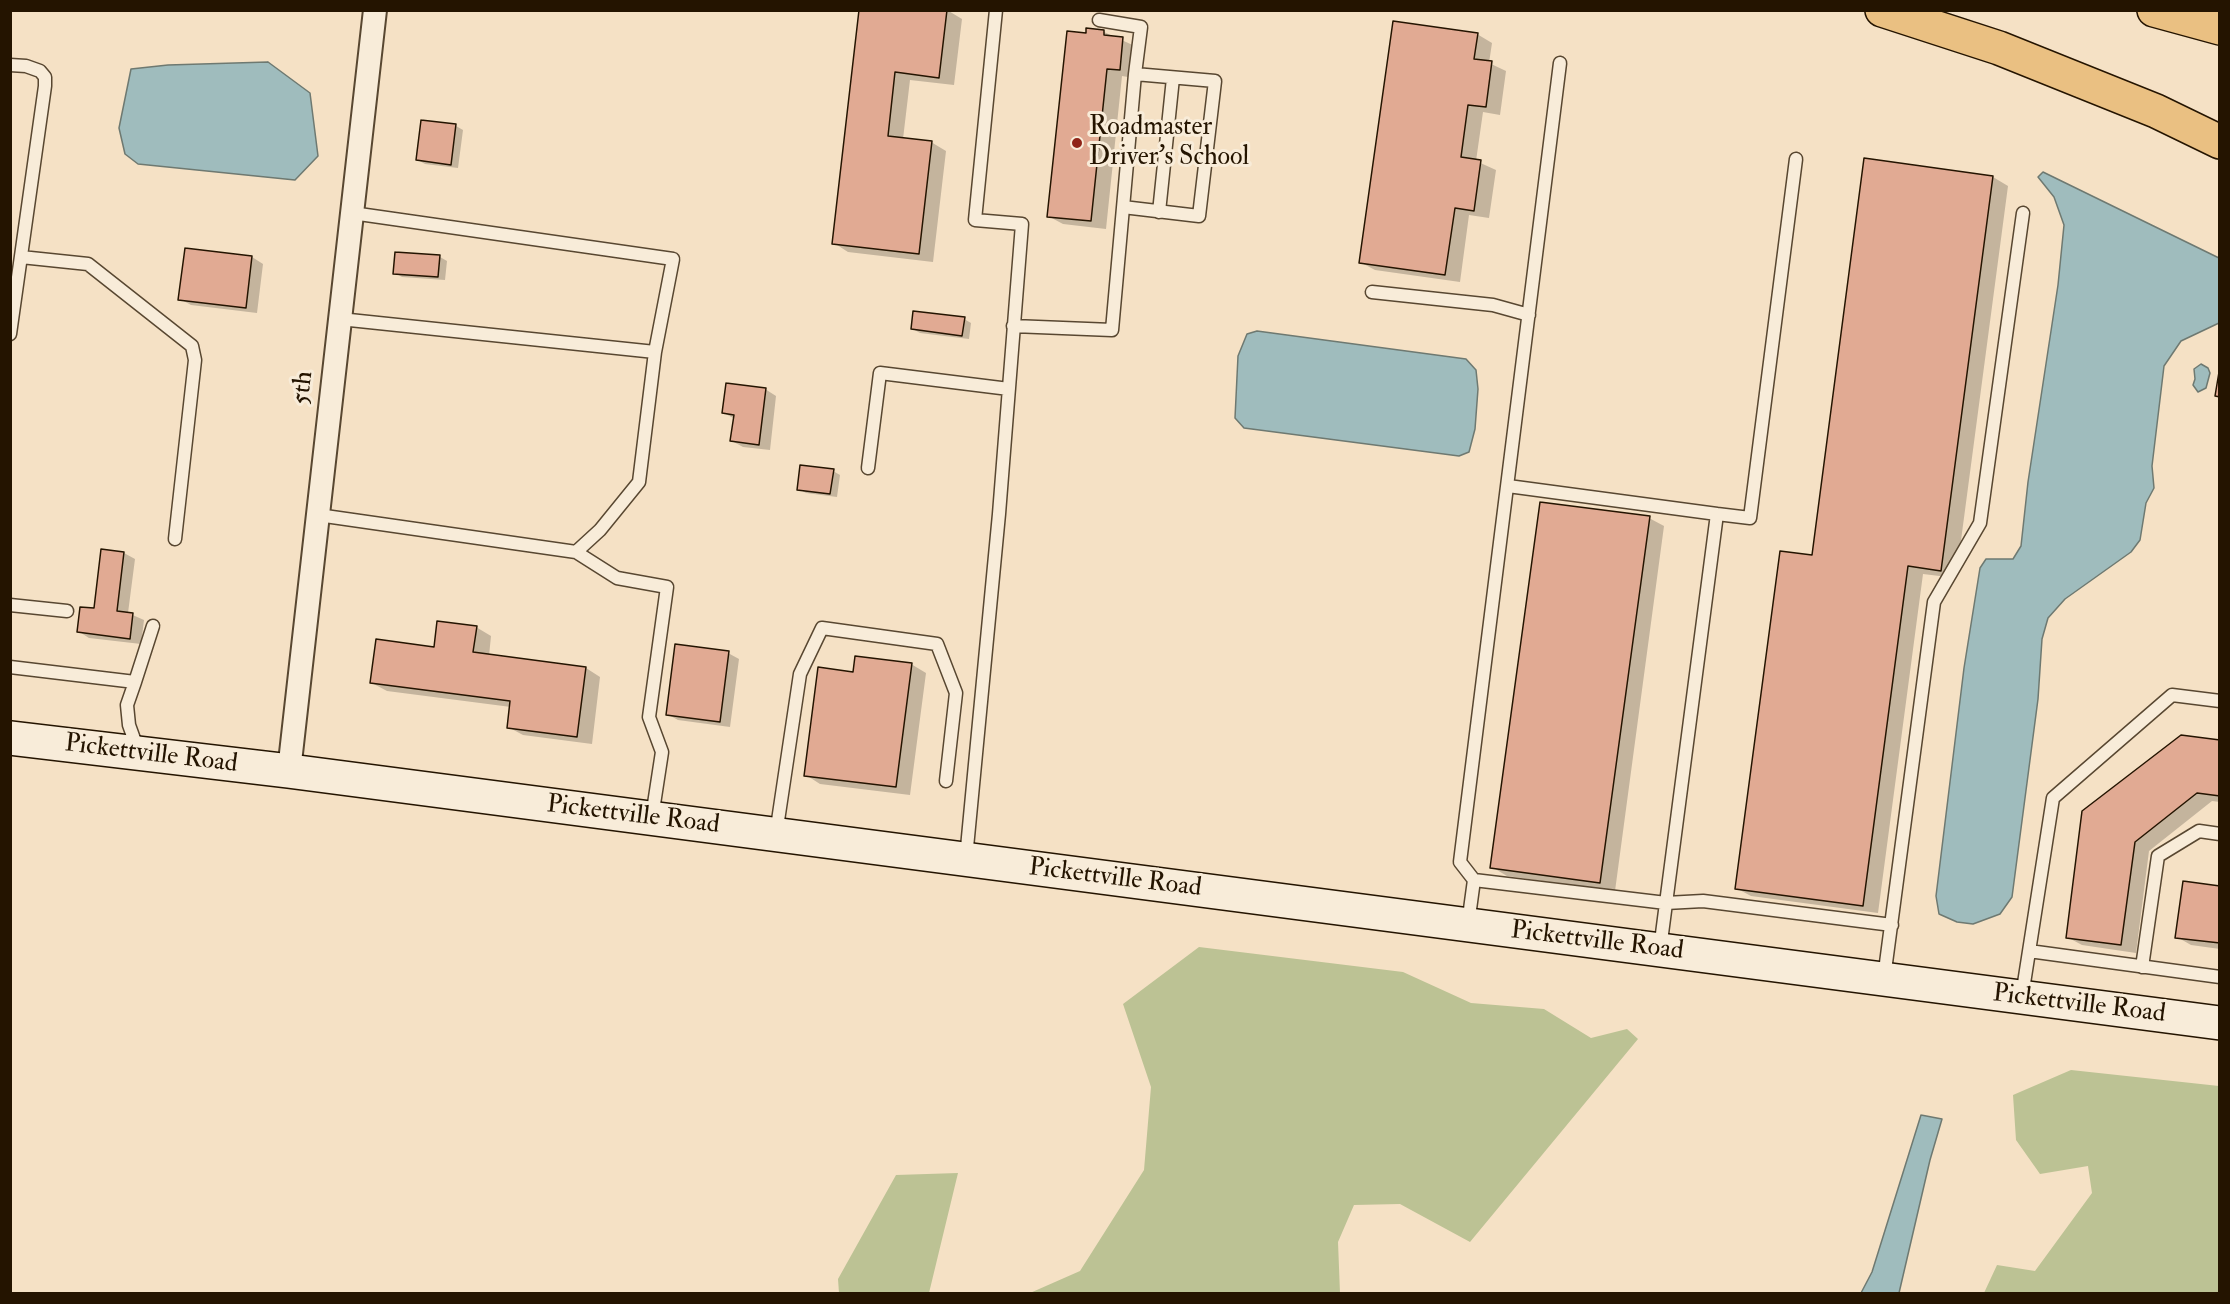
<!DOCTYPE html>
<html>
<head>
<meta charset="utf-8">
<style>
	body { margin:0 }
	#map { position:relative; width:2230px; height:1304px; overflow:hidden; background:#f5e1c5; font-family:"IM FELL Double Pica",serif }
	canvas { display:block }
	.frame { position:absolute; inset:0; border:12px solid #241400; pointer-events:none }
</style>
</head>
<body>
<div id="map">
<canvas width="2230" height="1304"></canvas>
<div class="frame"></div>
</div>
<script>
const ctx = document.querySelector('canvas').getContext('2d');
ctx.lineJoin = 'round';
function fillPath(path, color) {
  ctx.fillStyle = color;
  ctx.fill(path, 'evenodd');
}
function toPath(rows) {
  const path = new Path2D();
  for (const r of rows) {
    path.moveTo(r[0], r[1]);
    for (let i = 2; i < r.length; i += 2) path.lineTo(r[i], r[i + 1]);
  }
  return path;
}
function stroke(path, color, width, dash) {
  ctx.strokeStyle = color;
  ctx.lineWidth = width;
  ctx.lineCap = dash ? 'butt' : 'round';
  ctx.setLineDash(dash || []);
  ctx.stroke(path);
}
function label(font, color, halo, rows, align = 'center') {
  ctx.font = font + ' "IM FELL Double Pica",serif';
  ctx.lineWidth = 6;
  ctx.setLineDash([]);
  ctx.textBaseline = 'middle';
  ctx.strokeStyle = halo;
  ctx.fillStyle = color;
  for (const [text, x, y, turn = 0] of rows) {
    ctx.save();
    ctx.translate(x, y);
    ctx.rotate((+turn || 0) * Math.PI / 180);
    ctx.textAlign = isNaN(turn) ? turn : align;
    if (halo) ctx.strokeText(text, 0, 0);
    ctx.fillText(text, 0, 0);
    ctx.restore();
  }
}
fillPath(toPath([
	[1199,947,1403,972,1471,1003,1544,1009,1591,1038,1627,1029,1638,1039,1470,1242,1400,1204,1354,1205,1338,1242,1340,1293,1030,1293,1080,1271,1144,1170,1151,1087,1123,1004],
	[2071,1070,2219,1086,2219,1293,1984,1293,1997,1265,2035,1271,2092,1193,2088,1166,2040,1174,2016,1140,2013,1095],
	[958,1173,929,1293,839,1293,838,1279,896,1175]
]), '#bcc294');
const water = toPath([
	[268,62,310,93,318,156,295,180,138,164,125,154,119,128,131,69,168,65,268,62],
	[2043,172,2219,258,2219,323,2181,341,2164,366,2152,466,2154,488,2146,503,2140,540,2131,552,2065,599,2048,618,2042,639,2038,699,2012,897,2000,914,1973,924,1957,922,1939,914,1936,896,1964,668,1980,568,1986,559,2013,559,2021,546,2028,482,2058,285,2064,225,2054,197,2038,177,2043,172],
	[1257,331,1466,359,1476,370,1478,389,1475,429,1469,452,1459,456,1244,428,1235,418,1238,356,1247,334,1257,331],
	[2201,364,2208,368,2210,373,2206,388,2198,392,2193,385,2195,379,2194,369,2201,364],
	[1921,1115,1942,1119,1930,1160,1899,1293,1861,1293,1872,1272,1921,1115]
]);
fillPath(water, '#9fbcbd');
stroke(water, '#6e7971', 1.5);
fillPath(toPath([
	[861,10,947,10,962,19,954,85,910,80,903,139,931,142,946,151,933,262,848,252,834,243],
	[1104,32,1137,47,1134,78,1122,76,1106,229,1063,224,1048,216,1087,35],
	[1477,34,1492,43,1489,63,1506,71,1500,115,1483,112,1476,161,1496,170,1489,218,1469,215,1460,282,1375,270,1360,262],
	[422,121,456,126,463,130,458,168,425,164,418,160],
	[1993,177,2008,186,1956,578,1923,574,1878,913,1751,896,1736,888],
	[252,257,263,264,257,313,191,305,180,299],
	[440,257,447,261,445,280,402,277,395,273],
	[964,319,971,323,969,339,920,333,913,329],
	[765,389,776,396,770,450,743,447,732,441,735,419,724,413],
	[833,471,840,475,837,497,806,493,799,489],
	[1649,518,1664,526,1615,891,1507,876,1492,867],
	[102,550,124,553,135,559,128,613,144,620,141,644,89,638,78,631,95,610],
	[476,627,491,636,489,656,586,668,600,677,592,744,523,735,508,727,511,707,387,691,372,683],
	[728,653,739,659,730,727,678,720,667,714],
	[911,664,926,673,910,795,820,784,806,775,855,674],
	[2220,741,2220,802,2212,801,2149,851,2136,953,2082,945,2067,937,2084,812],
	[2220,888,2220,949,2191,945,2177,937]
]), '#0003');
const building = toPath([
	[859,10,947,10,939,78,895,72,888,136,932,141,919,254,832,244,859,10],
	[1393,21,1478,33,1474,59,1492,61,1486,107,1468,105,1461,157,1481,160,1474,211,1455,208,1445,275,1359,263,1393,21],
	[1086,28,1104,30,1104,35,1123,37,1120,70,1107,69,1091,221,1047,217,1067,31,1086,33,1086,28],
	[421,120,456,124,451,165,416,160,421,120],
	[1864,158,1993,176,1941,571,1908,566,1863,906,1735,889,1780,551,1812,555,1864,158],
	[185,248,252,256,246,308,178,300,185,248],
	[395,252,440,255,438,277,393,274,395,252],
	[913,311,965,317,962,336,911,329,913,311],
	[2220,366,2220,397,2215,396,2220,366],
	[726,383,766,388,759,445,730,441,734,415,722,413,726,383],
	[800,465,834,469,830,494,797,490,800,465],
	[1540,502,1650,516,1600,883,1490,868,1540,502],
	[101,549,124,552,117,611,133,613,130,639,77,632,80,607,94,608,101,549],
	[437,621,477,626,473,652,586,667,577,737,507,728,510,701,370,683,376,639,434,647,437,621],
	[675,644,729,651,720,722,666,715,675,644],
	[855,656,912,663,896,787,804,776,818,667,853,672,855,656],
	[2181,735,2220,740,2220,796,2197,793,2135,842,2121,945,2066,938,2082,811,2181,735],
	[2183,881,2220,886,2220,943,2175,938,2183,881]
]);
fillPath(building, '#e1aa93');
stroke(building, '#241400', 1.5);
const lane = toPath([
	[1099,20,1141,27,1135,74],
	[10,65,26,66,40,71,45,77,45,86,10,334],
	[1159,212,1173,78],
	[21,257,88,264,192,346,195,360,175,539],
	[1372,292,1493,305,1529,315],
	[340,319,655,352],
	[1013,326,1112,330,1135,74,1215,81,1199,216,1123,207],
	[868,468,880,373,1009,389],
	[1508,486,1717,514],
	[318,515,576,552,600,530,639,482,655,352,673,259,352,213],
	[576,552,617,578,667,587,649,717,662,752,652,817],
	[10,605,67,611],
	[10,667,135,682,127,705,129,725,138,750],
	[135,682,153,626],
	[776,834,800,674,822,628,937,644,956,693,946,781],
	[966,858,999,514,1022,224,975,220,996,10],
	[1474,880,1666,903,1703,901,1892,925],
	[1468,924,1474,880,1460,862,1560,63],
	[1660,949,1717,514,1750,518,1796,159],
	[2029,951,2220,977],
	[2142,967,2158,856,2199,831,2220,834],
	[1884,978,1934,602,1980,523,2023,213],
	[2022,996,2053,798,2172,695,2220,701]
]);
const street = toPath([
	[289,771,375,10]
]);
const secondary = toPath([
	[10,738,289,771,2220,1023]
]);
const highway = toPath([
	[1882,10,1999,48,2156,111,2220,142],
	[2154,10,2220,28]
]);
stroke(lane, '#584731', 15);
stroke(street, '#584731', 26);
stroke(secondary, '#241400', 36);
stroke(highway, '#241400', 36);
stroke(lane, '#f8ecd9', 12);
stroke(street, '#f8ecd9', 22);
stroke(secondary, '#f8ecd9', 33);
stroke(highway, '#eac082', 33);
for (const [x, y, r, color] of [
	[1077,143,6,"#8f2418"]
]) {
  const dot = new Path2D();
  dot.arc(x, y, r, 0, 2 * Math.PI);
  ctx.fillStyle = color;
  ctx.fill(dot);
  stroke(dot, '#f8ecd9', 2);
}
label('26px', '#241400', '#f8ecd9', [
	["Roadmaster",1089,128],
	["Driver's School",1089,158]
], 'left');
label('26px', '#241400', '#f8ecd9', [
	["5th",304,388,-84],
	["Pickettville Road",151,755,7],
	["Pickettville Road",633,816,7],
	["Pickettville Road",1115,879,7],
	["Pickettville Road",1597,942,7],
	["Pickettville Road",2079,1005,7]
]);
</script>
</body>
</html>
